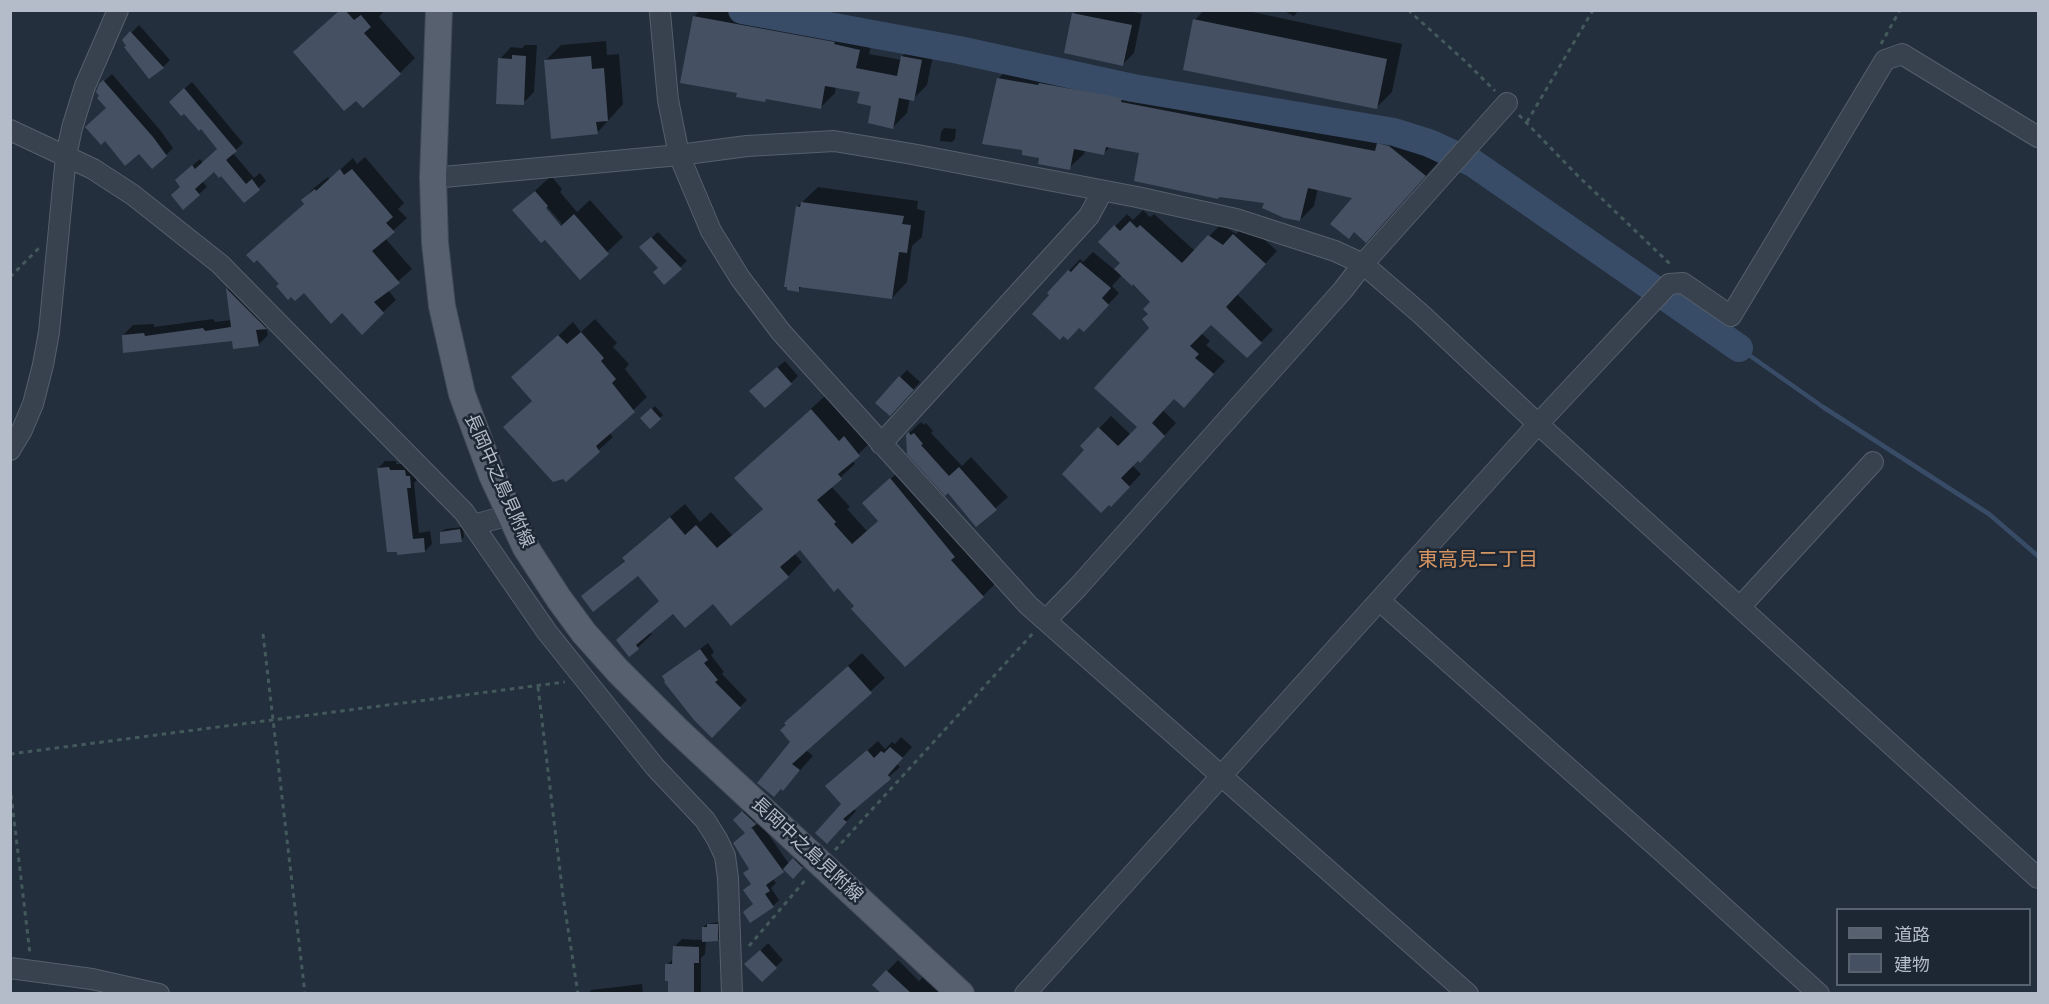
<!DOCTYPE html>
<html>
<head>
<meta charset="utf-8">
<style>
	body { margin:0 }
	#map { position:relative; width:2049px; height:1004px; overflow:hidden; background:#242f3e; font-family:"Open Sans","Noto Sans JP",sans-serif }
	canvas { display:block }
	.frame { position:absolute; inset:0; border:12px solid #b4bcc9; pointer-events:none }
	.legend { position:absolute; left:1836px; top:908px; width:195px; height:78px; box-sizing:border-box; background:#1d2633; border:2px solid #59626f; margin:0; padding:8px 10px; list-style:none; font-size:18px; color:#b4bcc9 }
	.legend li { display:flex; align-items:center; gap:12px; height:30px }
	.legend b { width:30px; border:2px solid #59626f }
</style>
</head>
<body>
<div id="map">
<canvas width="2049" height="1004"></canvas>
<div class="frame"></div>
<ul class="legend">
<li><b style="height:8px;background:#56606e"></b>道路</li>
<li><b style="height:16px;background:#455162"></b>建物</li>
</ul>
</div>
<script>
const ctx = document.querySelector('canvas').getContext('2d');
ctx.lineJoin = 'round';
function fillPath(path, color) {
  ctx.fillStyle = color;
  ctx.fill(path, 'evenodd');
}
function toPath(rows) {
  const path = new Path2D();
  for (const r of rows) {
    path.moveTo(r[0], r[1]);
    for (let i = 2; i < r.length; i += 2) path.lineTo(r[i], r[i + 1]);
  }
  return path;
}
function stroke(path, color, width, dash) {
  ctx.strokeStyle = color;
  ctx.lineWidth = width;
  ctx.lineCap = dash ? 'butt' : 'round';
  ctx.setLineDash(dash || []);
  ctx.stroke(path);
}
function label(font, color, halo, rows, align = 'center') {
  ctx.font = font + ' "Open Sans","Noto Sans JP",sans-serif';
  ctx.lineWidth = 5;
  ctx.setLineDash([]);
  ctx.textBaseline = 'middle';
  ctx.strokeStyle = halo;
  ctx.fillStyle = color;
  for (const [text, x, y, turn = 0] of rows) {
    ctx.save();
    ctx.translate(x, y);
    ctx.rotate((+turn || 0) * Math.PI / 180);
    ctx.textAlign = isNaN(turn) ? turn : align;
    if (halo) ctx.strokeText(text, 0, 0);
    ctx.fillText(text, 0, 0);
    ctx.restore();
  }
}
fillPath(toPath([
	[340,10,385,10,379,17,415,58,400,73],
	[700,10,750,10,848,28,847,30,873,36,869,54,902,60,902,56,916,42,935,46,927,85,913,99,910,98,907,113,893,127,861,91,836,86,835,93,821,107,768,97,765,100,738,92,694,17],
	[1077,10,1125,10,1142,14,1134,53,1123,64,1074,14],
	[1204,10,1243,10,1402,44,1392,92,1376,108,1195,20],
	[1282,10,1299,10,1294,16],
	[139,25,170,60,163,67,128,46,124,40],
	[606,41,607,55,619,54,623,104,597,133,546,60,561,45],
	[525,45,537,45,534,92,523,103,500,59,511,47,522,48],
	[1012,64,1052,71,1054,69,1136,84,1135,88,1386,136,1392,130,1403,133,1439,161,1380,227,1355,197,1318,188,1314,206,1300,220,1266,202,1141,152,1111,146,1104,153,1085,150,1084,154,1069,168,1040,157,998,79],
	[112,74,160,130,173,148,166,155,108,108,100,85],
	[192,82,243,143,233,153,254,178,260,173,266,181,244,201,221,173,215,170,202,181,207,187,199,194,182,186,184,173,200,159,203,163,219,148,178,94],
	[944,128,956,129,955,139,952,142,940,141,941,132],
	[365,157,404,203,398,209,407,218,385,238,412,269,388,290,396,300,383,312,342,310,304,291,280,284,257,258,248,255,305,203,303,200,315,187,328,177,330,179,353,158,357,164],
	[551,176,562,189,560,192,577,212,590,200,623,237,580,278,545,238,514,210],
	[542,201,562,224,560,226,540,203],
	[818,187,918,201,917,209,925,211,922,237,912,246,907,282,892,298,803,286,798,290,797,207],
	[1143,210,1150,217,1154,214,1195,251,1221,224,1236,234,1246,223,1277,251,1237,294,1273,330,1259,344,1211,323,1201,333,1210,341,1206,345,1225,361,1196,393,1175,397,1163,410,1176,423,1152,449,1132,465,1141,474,1123,493,1082,446,1111,416,1131,435,1139,427,1151,328,1149,313,1152,302,1133,282,1122,275,1112,286,1119,293,1095,319,1069,271,1080,259,1083,262,1093,252,1115,270,1122,263,1100,242,1127,214,1133,220],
	[658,232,687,261,664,282,660,267,641,247],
	[237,280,275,319,266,327,268,335,258,345,234,340,123,335,133,325,154,324,154,327,213,319,215,322,231,320,228,289],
	[595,319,617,343,613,347,629,364,625,369,647,397,609,433,613,437,566,480,505,427,533,400,527,364,573,322,581,332],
	[785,361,798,376,791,383,759,383],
	[907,370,920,382,897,407,900,377],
	[825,396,854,428,859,423,873,440,852,460,855,464,831,486,850,507,847,509,867,531,879,520,879,489,905,466,997,582,983,596,856,606,800,548,794,553,802,562,788,576,713,602,673,612,650,631,652,634,630,655,618,640,660,600,638,574,583,597,625,560,624,558,638,544,685,504,700,522,711,512,732,535,764,508,750,464],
	[655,406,663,415,650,427,642,418],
	[921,422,924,425,926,423,933,431,931,433,962,466,971,457,1008,497,976,525,907,435],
	[385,461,396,461,396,464,412,464,417,469,418,479,414,483,419,533,430,531,432,544,425,551,399,554,378,468],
	[463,527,464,537,461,540,441,532,445,529],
	[708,643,714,652,711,655,724,672,722,674,747,700,712,735,664,676],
	[862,653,885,678,806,750,813,756,783,789,792,742,786,723],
	[901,737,912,747,897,764,900,767,853,809,856,811,837,832,843,804,827,786,878,741,885,749,892,742,895,744],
	[749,805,761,817,752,826,753,827,760,822,789,864,797,856,805,864,793,877,784,869,772,878,776,883,771,888,779,900,773,906,745,912,754,903,745,890,752,883,750,868,734,843,747,832,735,820],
	[720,922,721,937,718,940,706,940,705,954,701,958,701,991,699,994,670,994,667,965,674,958,674,947,682,939,703,940,703,927,707,924],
	[768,943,783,960,762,980,747,964],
	[898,960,919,981,929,971,946,986,939,994,883,994,874,985],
	[642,984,643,994,588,994,591,990]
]), '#0007');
stroke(toPath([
	[1739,348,1823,407,1989,514,2038,556]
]), '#394c67', 4.5);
stroke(toPath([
	[742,10,959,50,1133,88,1394,132,1429,143,1473,163,1739,348]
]), '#394c67', 28);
fillPath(toPath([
	[340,10,345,10,354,20,361,15,371,27,364,33,401,74,363,108,356,101,344,111,293,52],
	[1072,13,1132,25,1123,66,1064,53],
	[693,16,835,42,834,44,860,50,856,68,897,76,901,56,922,60,914,101,899,98,893,129,868,123,871,106,857,103,860,92,825,86,821,109,766,99,765,102,736,97,737,93,680,83],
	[1193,19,1387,59,1377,109,1183,70],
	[130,31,164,68,149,79,124,47,126,46,122,40],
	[512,55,526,56,524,105,496,104,498,58,512,59],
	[591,56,592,69,604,68,608,121,596,122,598,134,551,139,544,60],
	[997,78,1038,85,1039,83,1122,98,1121,102,1375,151,1377,143,1389,146,1426,176,1366,243,1354,232,1349,239,1330,224,1352,198,1308,188,1300,221,1284,218,1262,208,1264,203,1219,197,1218,199,1134,181,1139,153,1106,147,1104,155,1074,149,1070,170,1038,164,1039,158,1022,155,1022,150,982,144],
	[103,80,153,137,167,156,152,169,139,154,125,166,105,141,101,145,85,127,106,108,97,98,99,96,96,92,99,84],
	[184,88,237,151,226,160,246,184,252,179,260,190,244,203,221,176,219,178,214,172,195,189,200,195,183,210,171,195,180,187,175,180,192,165,195,169,217,149,201,129,199,131,184,114,181,116,169,102],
	[340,169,344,175,352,169,393,217,386,223,395,232,372,251,400,283,374,302,384,313,362,335,342,313,331,324,304,293,295,301,291,297,288,300,276,286,279,284,257,260,254,263,246,255,304,204,301,200,315,189,316,191],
	[535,191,548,206,546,208,561,226,574,214,609,254,580,280,545,240,541,243,512,210],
	[801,202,904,216,902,224,911,225,907,253,899,252,892,299,799,287,799,292,787,290,787,287,784,287,796,206,800,207],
	[1130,221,1137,228,1140,225,1182,263,1208,235,1223,245,1233,234,1266,264,1226,307,1262,343,1247,358,1211,325,1190,346,1199,354,1195,358,1214,374,1184,408,1174,399,1152,423,1165,436,1140,463,1138,461,1121,478,1130,487,1111,507,1109,505,1101,513,1062,474,1084,450,1080,446,1098,427,1118,446,1137,427,1094,388,1149,328,1142,319,1148,314,1143,309,1150,302,1133,284,1132,286,1114,269,1120,263,1098,242,1114,225,1120,231],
	[651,237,682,269,664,285,653,272,658,268,639,247],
	[1080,262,1111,288,1102,298,1109,305,1084,332,1079,328,1068,340,1063,336,1060,340,1032,314,1049,295,1047,293,1068,270,1071,272],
	[226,288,267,329,256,330,259,346,233,349,232,341,123,353,122,335,144,333,145,336,203,328,205,331,231,327],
	[581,332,604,358,601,361,616,379,612,383,635,412,596,446,600,452,566,482,563,479,553,482,503,427,532,401,511,377,558,335,567,344],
	[777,367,792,384,765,408,749,391],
	[899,376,914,390,890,416,875,403],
	[651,408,661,419,650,429,640,418],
	[811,409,839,441,844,436,860,456,838,474,842,479,817,500,836,522,834,524,852,544,878,521,862,503,890,478,955,557,951,560,984,597,905,667,851,609,854,606,838,588,834,592,800,550,780,567,789,577,731,626,713,604,685,628,673,614,636,645,639,649,629,657,616,640,659,601,638,576,593,612,581,596,625,561,622,558,670,517,685,535,696,525,717,548,763,509,734,478],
	[908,432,911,435,914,433,923,444,921,445,949,476,959,467,997,510,976,527,948,493,945,496,907,454,906,435],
	[389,467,390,470,405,470,406,476,410,476,411,488,407,488,413,539,424,538,425,552,397,555,397,552,387,552,377,468],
	[460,529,462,542,440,544,440,532],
	[700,649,708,660,704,663,718,680,715,682,741,708,712,738,694,720,664,682,665,681,662,676],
	[848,666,872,693,792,764,800,770,783,791,781,789,774,797,757,783,790,742,780,730,786,725,784,723],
	[890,747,903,758,888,775,891,779,843,819,847,822,827,844,815,833,841,804,825,786,867,750,874,758,881,751,884,753],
	[742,811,756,824,750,829,752,828,784,872,766,885,770,891,765,894,774,907,750,923,743,912,753,904,743,890,751,884,743,873,749,869,733,843,745,833,733,820],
	[793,858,803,868,793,879,783,869],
	[707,924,718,924,718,941,702,942,702,927,707,927],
	[673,946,699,947,699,963,694,963,694,993,668,993,668,981,665,981,665,964,672,964],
	[760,950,777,968,762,982,744,964],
	[886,970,911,993,881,993,872,985]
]), '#455162');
const minor = toPath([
	[660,13,668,100,679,155,711,231,740,278,781,332,1028,605,1468,994],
	[10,130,93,169,133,195,220,264,464,512,547,632,655,767,705,820,717,839,725,856,728,878,732,994],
	[433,178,679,155,747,146,834,141,912,154,1137,197,1236,219,1335,251,1363,264,1422,315,1538,424,2038,878],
	[881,444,1089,216,1102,192],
	[10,450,22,430,33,404,43,365,49,332,66,156,72,128,85,86,118,10],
	[473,525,510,515],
	[1380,601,1666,855,1819,994],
	[1740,607,1873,462],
	[1046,620,1078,587,1343,290,1363,264,1507,103],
	[10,968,92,979,159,994],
	[1025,994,1538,424,1669,284,1683,283,1731,316,1885,60,1902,54,2038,137]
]);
const major = toPath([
	[439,10,433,178,435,243,442,306,462,394,492,475,526,548,559,599,584,633,618,671,675,728,961,994]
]);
stroke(minor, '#565f6c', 22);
stroke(major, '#414a57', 28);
stroke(toPath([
	[1408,10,1465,61,1495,91],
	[1881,44,1900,10],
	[1519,115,1575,173,1670,264,1670,267],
	[1527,122,1593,10],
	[10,277,39,248],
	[263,634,305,994],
	[538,687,563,896,578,994],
	[10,754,565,682],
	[10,786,30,954],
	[835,850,1035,631],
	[749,946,807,878]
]), '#44595c', 3, [4.5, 4.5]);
stroke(minor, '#38414e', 20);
stroke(major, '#56606e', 26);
label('18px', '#b4bcc9', '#1d2633', [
	["長岡中之島見附線",499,481,66],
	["長岡中之島見附線",807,850,43]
]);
label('20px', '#d59563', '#1d2633', [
	["東高見二丁目",1478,560]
]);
</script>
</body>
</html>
